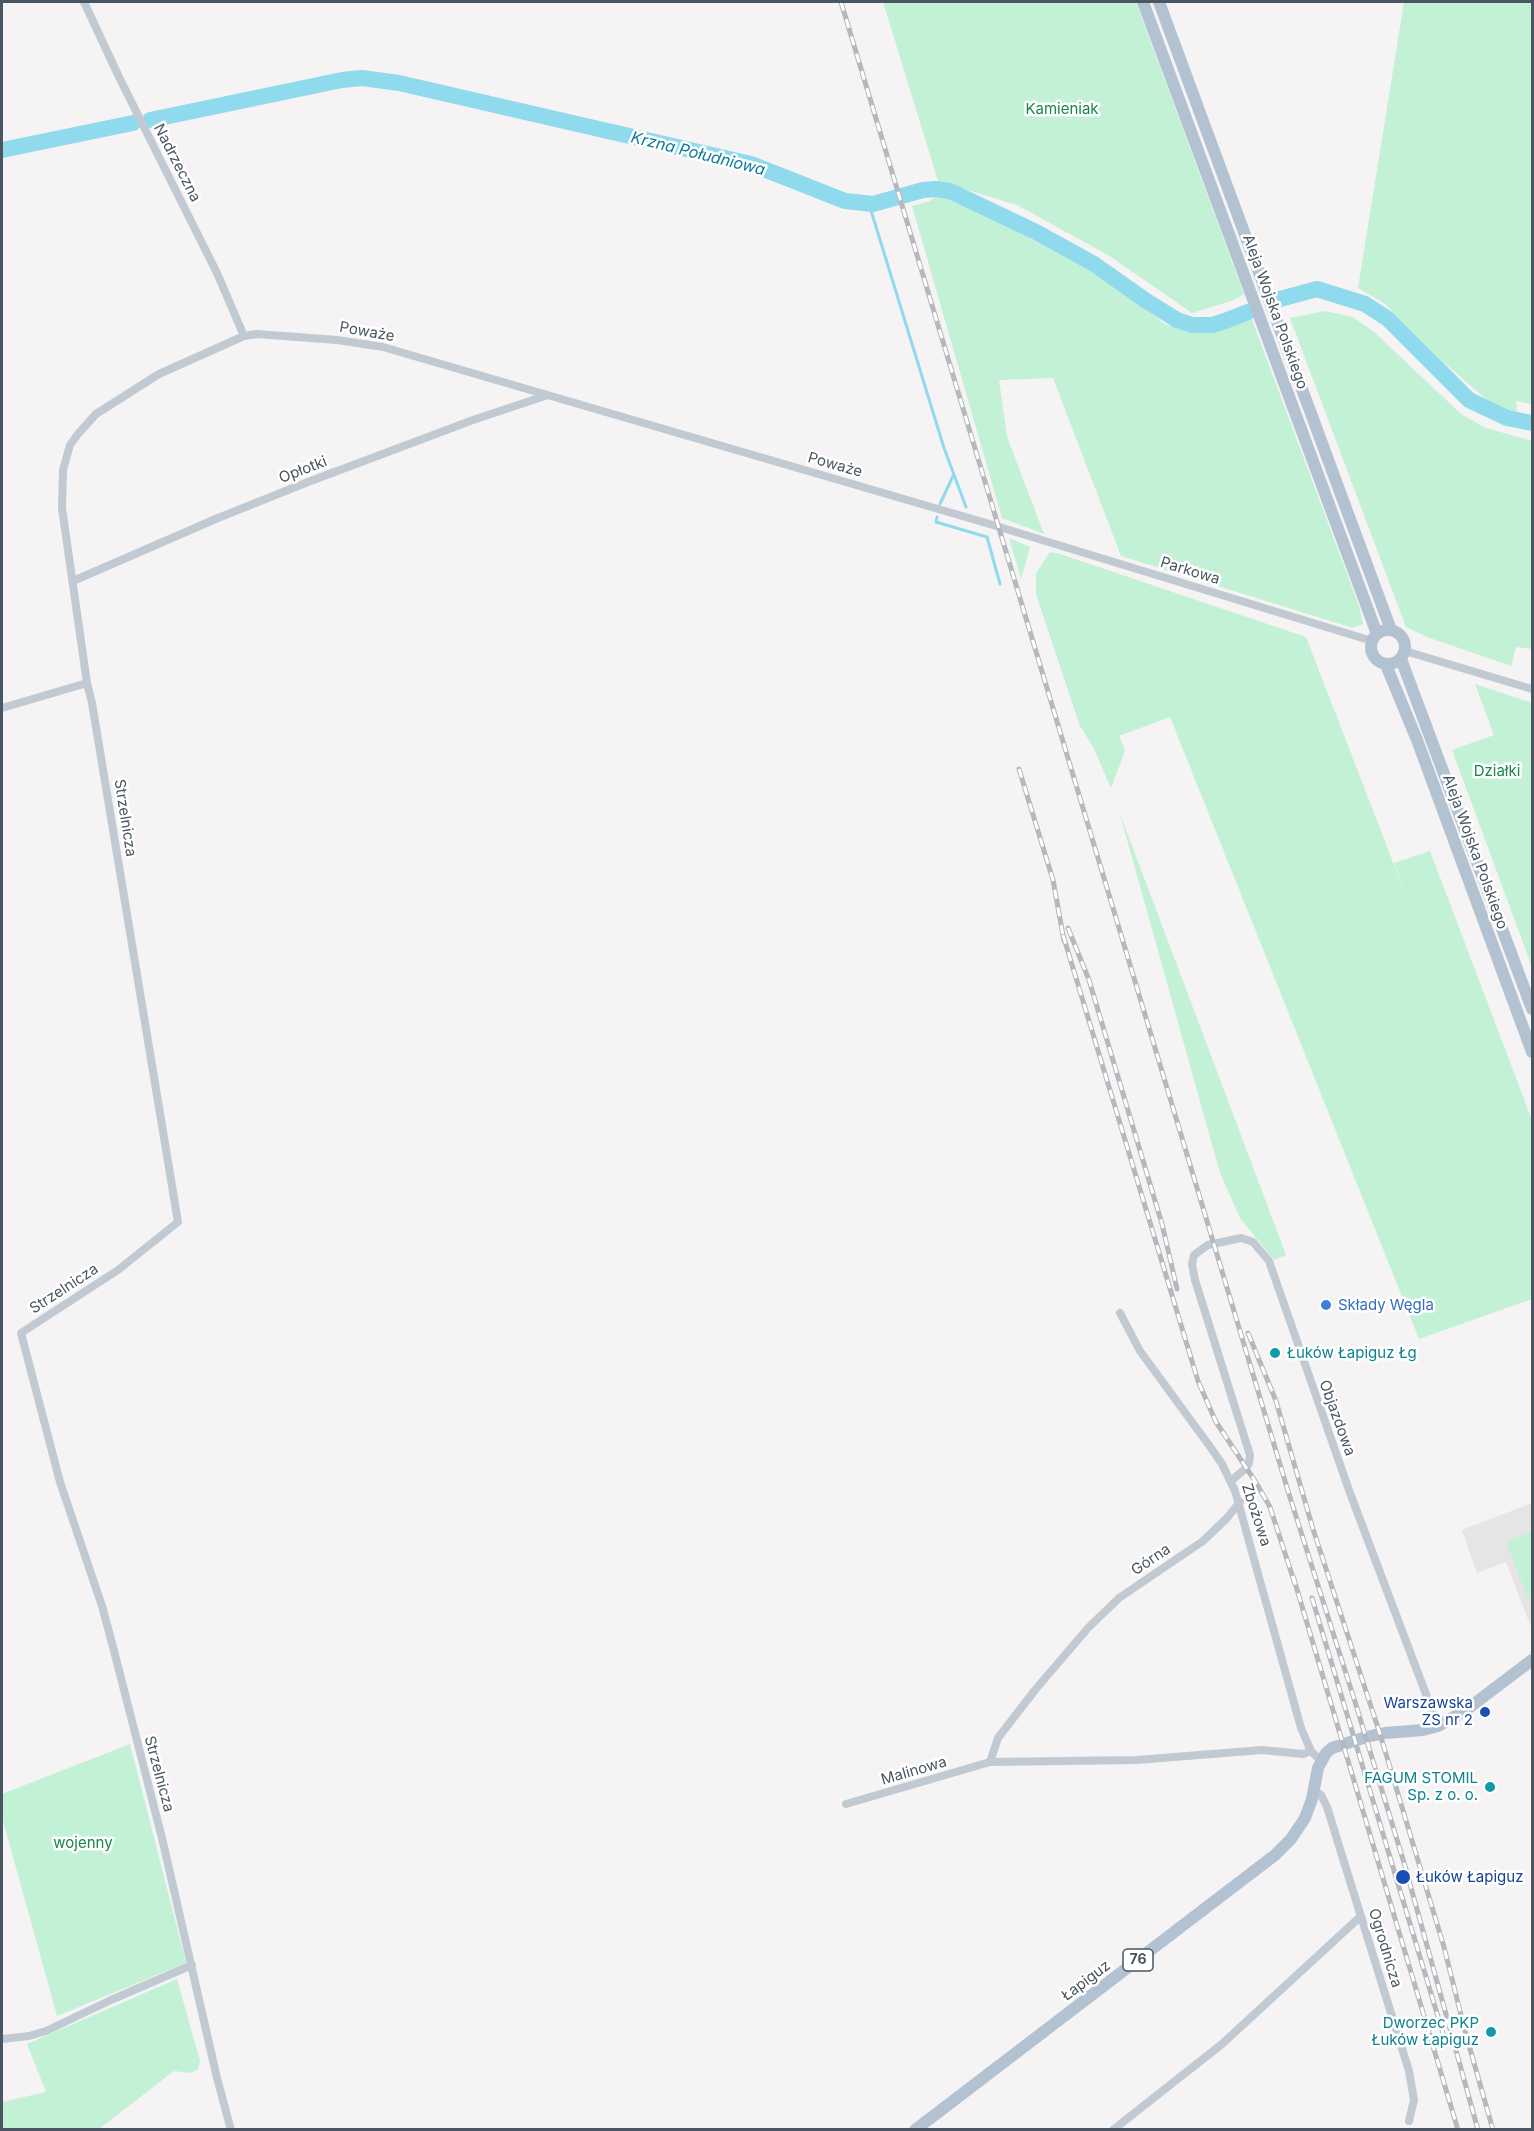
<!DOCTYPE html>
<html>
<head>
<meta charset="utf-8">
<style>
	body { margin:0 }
	#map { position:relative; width:1534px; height:2131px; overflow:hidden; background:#f5f3f3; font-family:Inter,sans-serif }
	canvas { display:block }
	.frame { position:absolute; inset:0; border:3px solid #4a5661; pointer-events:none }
</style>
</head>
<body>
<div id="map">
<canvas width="1534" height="2131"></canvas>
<div class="frame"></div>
</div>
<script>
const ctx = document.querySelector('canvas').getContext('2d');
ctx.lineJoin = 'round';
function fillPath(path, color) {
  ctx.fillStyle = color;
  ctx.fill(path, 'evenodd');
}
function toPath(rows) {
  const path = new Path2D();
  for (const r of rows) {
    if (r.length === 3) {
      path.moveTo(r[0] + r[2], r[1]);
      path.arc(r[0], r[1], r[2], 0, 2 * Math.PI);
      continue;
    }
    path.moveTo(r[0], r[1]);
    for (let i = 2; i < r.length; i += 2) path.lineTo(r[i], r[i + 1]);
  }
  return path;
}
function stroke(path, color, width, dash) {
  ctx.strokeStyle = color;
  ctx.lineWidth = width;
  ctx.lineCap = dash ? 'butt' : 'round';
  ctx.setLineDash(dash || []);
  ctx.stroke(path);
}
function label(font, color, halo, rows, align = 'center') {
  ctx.font = font + ' Inter,sans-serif';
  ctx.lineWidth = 5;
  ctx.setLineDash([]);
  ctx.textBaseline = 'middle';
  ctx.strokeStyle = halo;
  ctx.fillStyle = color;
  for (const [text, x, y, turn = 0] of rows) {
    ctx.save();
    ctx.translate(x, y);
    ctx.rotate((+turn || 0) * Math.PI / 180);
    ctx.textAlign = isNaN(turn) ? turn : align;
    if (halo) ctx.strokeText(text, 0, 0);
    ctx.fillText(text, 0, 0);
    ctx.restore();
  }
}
fillPath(toPath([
	[1532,1503,1532,1630,1506,1562,1477,1573,1462,1530]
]), '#e6e4e5');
fillPath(toPath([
	[883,2,1136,2,1244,294,1234,300,1192,313,1108,255,1017,205,938,181],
	[1404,2,1532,2,1532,404,1516,401,1517,413,1493,405,1441,360,1385,304,1358,288],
	[938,194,964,203,1104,278,1165,324,1189,332,1210,332,1251,317,1359,606,1363,624,1353,628,1121,556,1053,378,999,380,1007,437,1044,534,1002,518,912,206,930,201],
	[1325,311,1353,317,1374,332,1461,414,1486,428,1532,441,1532,649,1516,647,1511,666,1427,637,1406,627,1290,318],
	[1009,538,1030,547,1021,579],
	[1050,552,1060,554,1306,637,1410,906,1394,863,1430,851,1532,1120,1532,1299,1419,1339,1170,717,1119,736,1125,751,1111,788,1094,749,1080,726,1036,594,1036,573],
	[1475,684,1532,703,1532,967,1452,750,1494,735],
	[1119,811,1286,1255,1274,1260,1240,1218,1220,1173],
	[1532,1531,1532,1597,1528,1598,1506,1542],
	[130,1744,186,1963,57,2016,2,1817,2,1794],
	[177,1979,200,2061,198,2069,191,2073,174,2071,99,2129,2,2129,2,2102,46,2092,27,2044]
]), '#c3f1d5');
stroke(toPath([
	[869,204,944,448,966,507],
	[940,504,953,476],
	[937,517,936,522,987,537,1000,584]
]), '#90daee', 3);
stroke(toPath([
	[150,120,342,80,362,78,399,83,751,164,845,201,873,204,923,190,935,189,950,191,1036,232,1094,264,1145,300,1177,320,1192,325,1212,325,1225,321,1248,312],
	[2,150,133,123],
	[1280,299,1317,289,1365,304,1388,319,1469,400,1507,418,1532,423]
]), '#90daee', 16);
stroke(toPath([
	[84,2,119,77,217,273,244,336],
	[73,581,218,518,308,482,473,420,548,395],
	[1405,651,1532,689],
	[87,683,92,703,178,1222,118,1270,21,1333,60,1482,102,1606,113,1647,162,1838,217,2078,231,2130],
	[2,708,87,683,62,508,63,470,70,445,78,434,96,414,159,374,244,336,257,334,337,340,383,347,993,525,1372,641],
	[1120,1313,1140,1351,1211,1448,1222,1464,1235,1491,1301,1728,1311,1751,1321,1761],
	[1231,1481,1246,1468,1249,1463,1250,1455,1195,1280,1192,1264,1194,1255,1208,1245,1241,1238,1253,1242,1269,1261,1350,1493,1438,1726],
	[990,1762,998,1738,1035,1690,1088,1628,1119,1598,1203,1541,1227,1518,1240,1502],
	[1314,1790,1321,1795,1327,1807,1409,2071,1414,2100,1409,2121],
	[846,1804,990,1762,1137,1760,1262,1750,1303,1754,1311,1751],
	[2,2039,29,2036,46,2031,111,2000,192,1965],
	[1113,2130,1222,2044,1361,1916]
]), '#c1cad2', 8);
stroke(toPath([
	[1143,2,1377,634],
	[1159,2,1391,630],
	[1388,647,17],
	[1401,659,1532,1009],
	[1386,665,1417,740,1532,1052],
	[915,2130,1275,1855,1291,1839,1305,1818,1312,1799,1318,1768,1326,1753,1332,1748,1366,1737,1385,1733,1423,1730,1438,1726,1466,1710,1532,1660]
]), '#b3c2d1', 12);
const rail = toPath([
	[841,2,1288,1491,1356,1705,1405,1866,1478,2130],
	[1019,769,1053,880,1064,941],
	[1068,928,1089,980,1162,1224,1177,1289],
	[1063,935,1198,1381,1216,1422,1255,1481,1270,1507,1295,1584],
	[1248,1333,1276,1401,1313,1529,1380,1734,1444,1947,1465,2031,1493,2130],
	[1293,1576,1458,2130],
	[1312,1598,1445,2040]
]);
stroke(rail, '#b5b8bd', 5);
stroke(rail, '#fff', 3, [9]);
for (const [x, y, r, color] of [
	[1326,1305,6,"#3f7fe0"],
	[1275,1353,6,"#0f9aa8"],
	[1485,1712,6,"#1a4fb4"],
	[1490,1787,6,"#0f9aa8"],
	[1403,1877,8,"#1a4fb4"],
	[1491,2032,6,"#0f9aa8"]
]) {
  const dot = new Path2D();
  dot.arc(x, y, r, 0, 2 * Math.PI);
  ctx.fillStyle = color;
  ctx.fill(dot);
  stroke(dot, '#fff', 2);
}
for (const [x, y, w] of [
	[1138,1960,30]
]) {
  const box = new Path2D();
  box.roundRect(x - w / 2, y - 11, w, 22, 4.5);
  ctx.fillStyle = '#fff';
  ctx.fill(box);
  stroke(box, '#4a5661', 1.5);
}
label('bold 14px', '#4a5661', null, [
	["76",1138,1960]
]);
label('15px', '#17864f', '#fff', [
	["Kamieniak",1062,109],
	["Działki",1497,771],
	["wojenny",83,1843]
]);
label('15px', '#4a5661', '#fff', [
	["Nadrzeczna",177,163,63],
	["Aleja Wojska Polskiego",1275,312,70],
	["Poważe",367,332,10],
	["Poważe",835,465,16],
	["Opłotki",303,470,-21],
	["Parkowa",1190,571,17],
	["Strzelnicza",125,818,81],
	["Aleja Wojska Polskiego",1475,852,70],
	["Strzelnicza",64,1289,-33],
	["Objazdowa",1337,1418,70],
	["Zbożowa",1256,1515,72],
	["Górna",1151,1560,-34],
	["Malinowa",914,1771,-16],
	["Strzelnicza",159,1774,75],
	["Ogrodnicza",1385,1948,73],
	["Łapiguz",1086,1981,-37]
]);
label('15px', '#366cbe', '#fff', [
	["Składy Węgla",1338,1305]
], 'left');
label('15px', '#0d838f', '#fff', [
	["Łuków Łapiguz Łg",1287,1353,"left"],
	["FAGUM STOMIL",1478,1778],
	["Sp. z o. o.",1478,1795],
	["Dworzec PKP",1479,2023],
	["Łuków Łapiguz",1479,2040]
], 'right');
label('15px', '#164399', '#fff', [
	["Warszawska",1473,1703],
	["ZS nr 2",1473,1720],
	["Łuków Łapiguz",1416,1877,"left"]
], 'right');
label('italic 16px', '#0c7c9b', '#fff', [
	["Krzna Południowa",698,154,14]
]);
</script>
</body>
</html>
